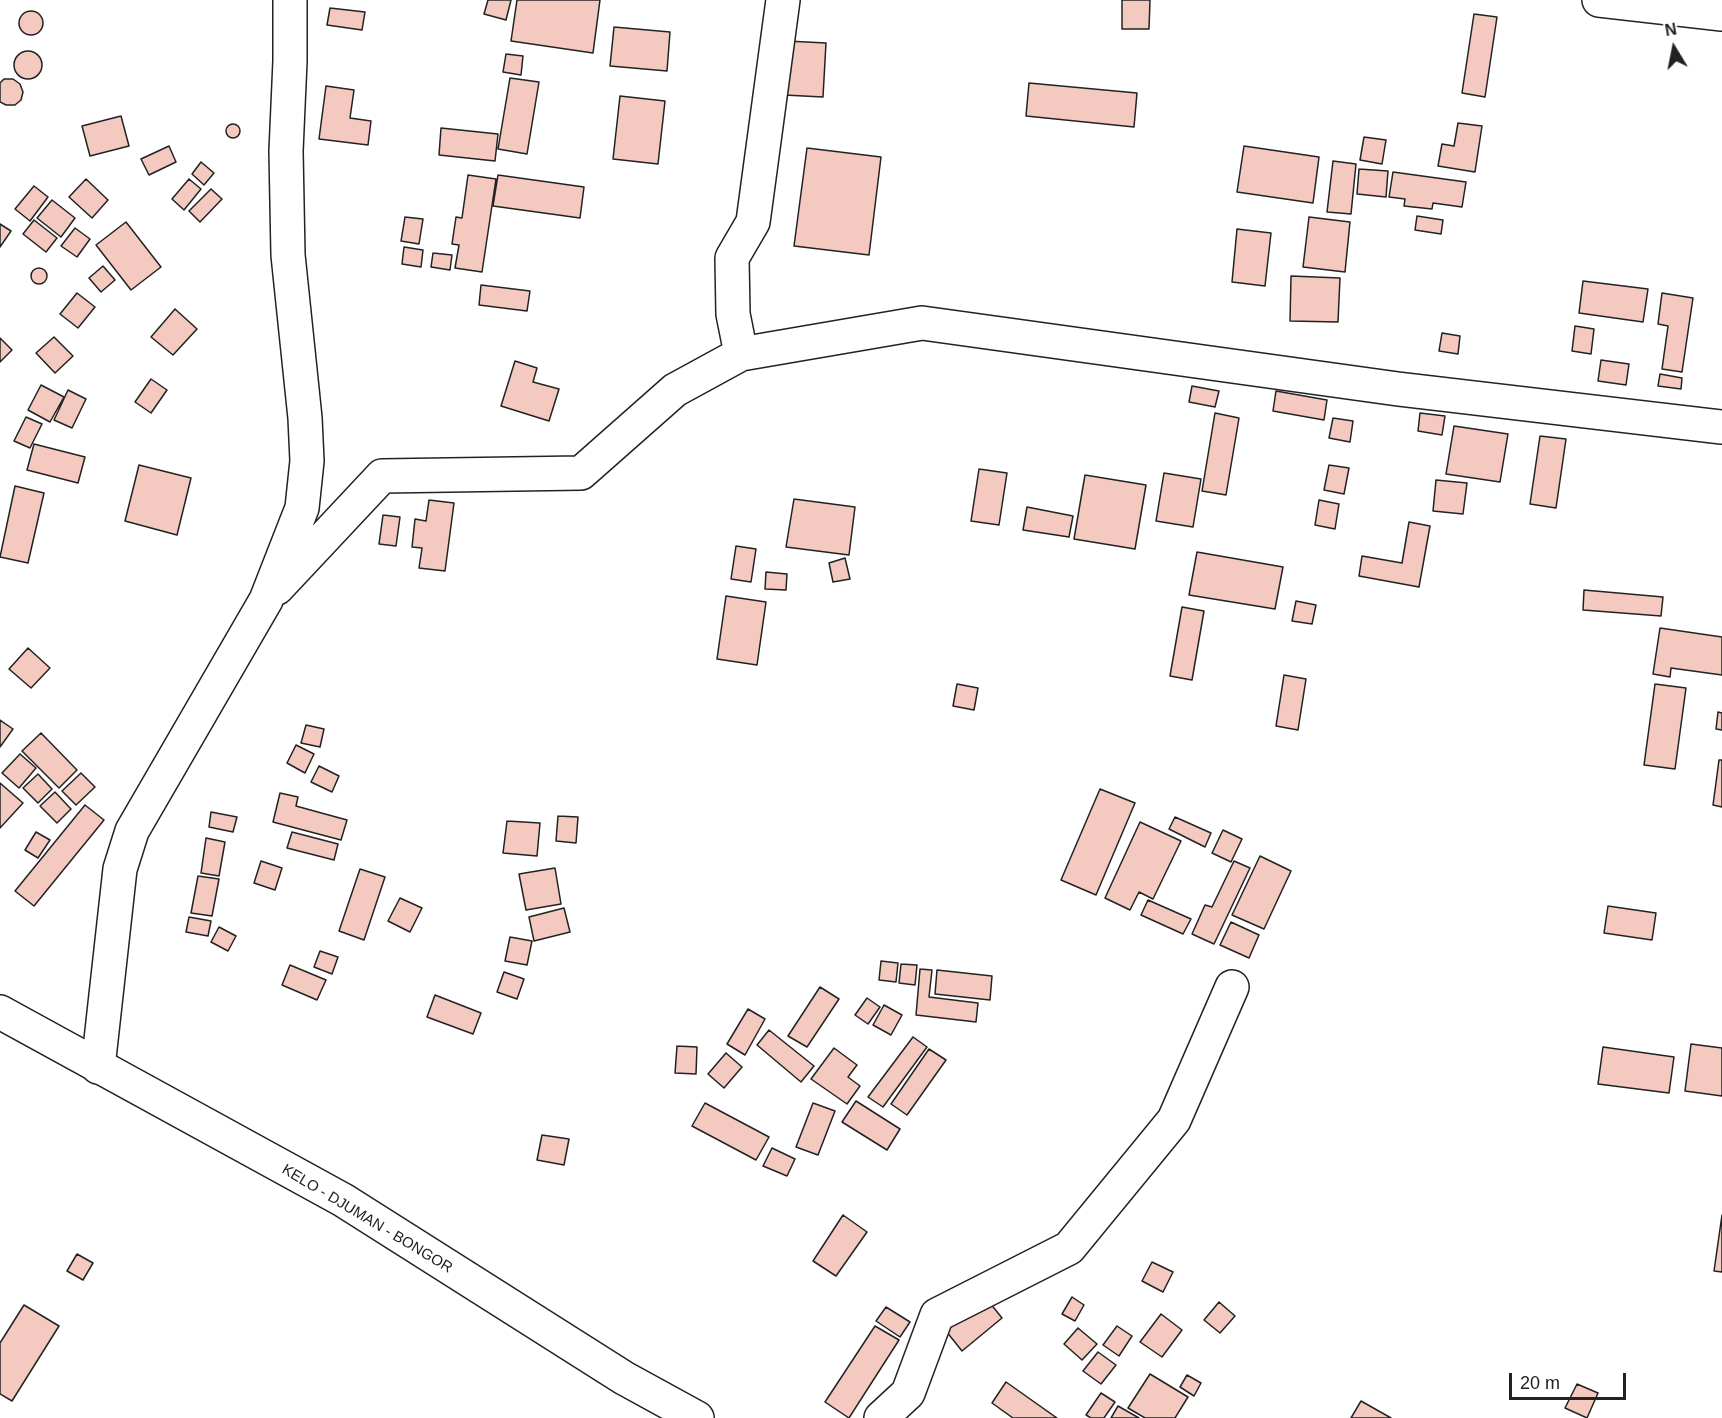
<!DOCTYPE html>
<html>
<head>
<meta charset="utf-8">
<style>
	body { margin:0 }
	#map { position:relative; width:1722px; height:1418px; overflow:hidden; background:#fff; font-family:Arial,sans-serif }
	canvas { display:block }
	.north { position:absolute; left:1644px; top:18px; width:60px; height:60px; -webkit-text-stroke:4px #fff; paint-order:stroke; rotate:350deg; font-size:16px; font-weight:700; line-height:24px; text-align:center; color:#222 }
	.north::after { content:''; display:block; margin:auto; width:21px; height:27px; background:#222; clip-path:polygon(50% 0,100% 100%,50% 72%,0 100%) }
	.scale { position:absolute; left:1509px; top:1373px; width:117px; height:27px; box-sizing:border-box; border:3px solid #222; border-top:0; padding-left:8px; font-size:18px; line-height:21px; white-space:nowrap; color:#222; -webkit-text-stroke:4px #fff; paint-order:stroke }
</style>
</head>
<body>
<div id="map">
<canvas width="1722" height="1418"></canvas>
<div class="north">N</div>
<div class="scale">20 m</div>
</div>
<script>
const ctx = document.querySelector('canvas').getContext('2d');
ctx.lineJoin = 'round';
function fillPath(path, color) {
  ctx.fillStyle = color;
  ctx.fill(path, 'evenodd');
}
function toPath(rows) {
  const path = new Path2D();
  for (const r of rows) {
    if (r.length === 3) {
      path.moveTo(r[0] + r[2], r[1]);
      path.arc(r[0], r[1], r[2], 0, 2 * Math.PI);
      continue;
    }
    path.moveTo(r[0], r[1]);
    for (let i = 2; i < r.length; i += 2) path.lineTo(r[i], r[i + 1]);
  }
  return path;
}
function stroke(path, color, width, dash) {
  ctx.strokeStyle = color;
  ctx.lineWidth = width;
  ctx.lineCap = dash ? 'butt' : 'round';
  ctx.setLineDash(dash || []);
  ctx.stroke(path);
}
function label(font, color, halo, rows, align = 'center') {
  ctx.font = font + ' Arial,sans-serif';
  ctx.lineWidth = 4.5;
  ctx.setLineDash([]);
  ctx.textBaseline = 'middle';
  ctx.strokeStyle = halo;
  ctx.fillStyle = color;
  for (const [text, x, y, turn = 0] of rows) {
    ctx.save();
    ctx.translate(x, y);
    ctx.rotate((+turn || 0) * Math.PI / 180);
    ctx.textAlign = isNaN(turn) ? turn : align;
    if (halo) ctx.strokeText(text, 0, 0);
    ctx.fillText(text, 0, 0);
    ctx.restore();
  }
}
const building = toPath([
	[488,0,511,0,506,20,484,14,488,0],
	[517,0,600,0,593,53,511,41,517,0],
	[1122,0,1150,0,1149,29,1122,29,1122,0],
	[330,8,365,12,362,30,327,25,330,8],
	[31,23,12],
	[1474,14,1497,17,1485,97,1462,93,1474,14],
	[614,27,670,32,667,71,610,66,614,27],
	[787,41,826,43,823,97,784,95,787,41],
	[28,65,14],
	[506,54,523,56,521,75,503,72,506,54],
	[510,78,539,82,527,154,498,149,510,78],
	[4,79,13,79,20,84,23,92,21,100,15,105,6,105,0,102,0,83,4,79],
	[1029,83,1137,93,1134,127,1026,116,1029,83],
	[326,86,354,90,350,118,371,121,368,145,319,139,326,86],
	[620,96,665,101,658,164,613,159,620,96],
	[121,116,129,146,90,156,82,126,121,116],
	[1458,123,1482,126,1475,172,1438,166,1442,144,1454,146,1458,123],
	[233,131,7],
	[441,128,498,134,495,161,439,155,441,128],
	[1364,137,1386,140,1382,164,1360,160,1364,137],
	[169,146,176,162,149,175,141,159,169,146],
	[1244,146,1319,157,1313,203,1237,192,1244,146],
	[807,148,881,157,869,255,794,246,807,148],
	[1333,161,1356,164,1351,214,1327,212,1333,161],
	[201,162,214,173,204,185,192,174,201,162],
	[1359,169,1388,171,1386,197,1357,194,1359,169],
	[1393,172,1466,182,1462,207,1433,203,1432,209,1404,206,1405,199,1389,197,1393,172],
	[468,175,496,179,482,272,455,268,459,245,452,244,456,217,462,218,468,175],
	[498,175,584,187,580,218,493,206,498,175],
	[86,179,108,200,92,218,69,197,86,179],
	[189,179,201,189,184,210,172,199,189,179],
	[34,186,48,197,30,221,15,209,34,186],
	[211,189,222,199,200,222,189,211,211,189],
	[52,200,75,218,61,237,37,218,52,200],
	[1417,216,1443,220,1441,234,1415,230,1417,216],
	[405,217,423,219,419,244,401,241,405,217],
	[1309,217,1350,222,1345,272,1303,267,1309,217],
	[34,220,57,238,46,252,23,234,34,220],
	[126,222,161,267,131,290,96,245,126,222],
	[0,224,11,231,0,247,0,224],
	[75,228,90,239,77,257,61,246,75,228],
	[1237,229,1271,233,1265,286,1232,282,1237,229],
	[404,247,423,250,421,267,402,264,404,247],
	[433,253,452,255,450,270,431,267,433,253],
	[103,266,115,280,101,292,89,278,103,266],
	[39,276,8],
	[1291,276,1340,278,1338,322,1290,321,1291,276],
	[1583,281,1648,289,1643,322,1579,313,1583,281],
	[481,285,530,291,527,311,479,305,481,285],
	[77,293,95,307,78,328,60,314,77,293],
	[1662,293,1693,298,1682,372,1662,369,1668,326,1658,324,1662,293],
	[175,309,197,329,173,355,151,337,175,309],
	[1575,326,1594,329,1591,354,1572,351,1575,326],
	[1442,333,1460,336,1458,354,1439,351,1442,333],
	[54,337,73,356,55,373,36,353,54,337],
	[0,338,12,350,0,362,0,338],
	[1601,360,1629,364,1626,385,1598,381,1601,360],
	[515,361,537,368,533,382,559,389,549,421,501,406,515,361],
	[1660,374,1682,378,1681,389,1658,386,1660,374],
	[151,379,167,390,151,413,135,402,151,379],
	[41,385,64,397,50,422,28,410,41,385],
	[1192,386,1219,391,1215,407,1189,402,1192,386],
	[68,390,86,399,72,428,54,420,68,390],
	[1276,391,1327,400,1324,420,1273,411,1276,391],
	[1215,413,1239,418,1226,495,1202,491,1215,413],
	[1420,413,1445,416,1442,435,1418,431,1420,413],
	[26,417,42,424,30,448,14,441,26,417],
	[1333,418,1353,421,1350,442,1329,438,1333,418],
	[1454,426,1508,434,1500,482,1446,474,1454,426],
	[1540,436,1566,439,1556,508,1530,504,1540,436],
	[34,444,85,457,78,483,27,470,34,444],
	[139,465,191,478,177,535,125,521,139,465],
	[1329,465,1349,468,1344,494,1324,490,1329,465],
	[979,469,1007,473,999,525,971,521,979,469],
	[1164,473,1201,479,1193,527,1156,521,1164,473],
	[1085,475,1146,485,1135,549,1074,539,1085,475],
	[1436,480,1467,483,1463,514,1433,511,1436,480],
	[15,486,44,493,28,563,0,557,15,486],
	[794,499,855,507,849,555,786,547,794,499],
	[429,500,454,503,445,571,419,568,422,548,412,547,415,519,426,521,429,500],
	[1319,500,1339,504,1335,529,1315,525,1319,500],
	[1027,507,1073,516,1069,537,1023,530,1027,507],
	[383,515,400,517,396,546,379,544,383,515],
	[1409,522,1430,526,1419,587,1359,576,1362,556,1402,563,1409,522],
	[736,546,756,549,751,582,731,579,736,546],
	[1197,552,1283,567,1275,609,1189,595,1197,552],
	[845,558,850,579,833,582,829,563,845,558],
	[766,572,787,574,786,590,765,589,766,572],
	[1584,590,1663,597,1661,616,1583,610,1584,590],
	[726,596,766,602,757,665,717,659,726,596],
	[1296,601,1316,605,1312,624,1292,621,1296,601],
	[1182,607,1204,611,1192,680,1170,676,1182,607],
	[1660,628,1722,637,1722,675,1671,668,1670,677,1653,674,1660,628],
	[28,648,50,668,31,688,9,669,28,648],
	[1284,675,1306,679,1298,730,1276,726,1284,675],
	[957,684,978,688,974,710,953,706,957,684],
	[1655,684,1686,688,1675,769,1644,765,1655,684],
	[1718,712,1722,713,1722,730,1716,729,1718,712],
	[0,720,13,729,0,747,0,720],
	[306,725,324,729,320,747,301,743,306,725],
	[41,733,77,770,59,788,22,751,41,733],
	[296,745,314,754,305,773,287,763,296,745],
	[20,754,36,768,19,788,2,773,20,754],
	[1719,760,1722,760,1722,807,1713,805,1719,760],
	[319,766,339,776,332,792,311,782,319,766],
	[81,773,95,787,76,805,62,791,81,773],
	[38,774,52,789,38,803,23,788,38,774],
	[0,783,23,803,0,828,0,783],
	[1100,789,1135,803,1096,895,1061,880,1100,789],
	[55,792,71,809,57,823,40,806,55,792],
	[280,793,298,797,296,806,347,820,341,840,273,822,280,793],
	[85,805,104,820,34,906,15,891,85,805],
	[211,812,237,817,233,832,209,827,211,812],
	[558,816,578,817,576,843,556,841,558,816],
	[1175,817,1211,833,1205,847,1169,829,1175,817],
	[507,821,540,823,537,856,503,853,507,821],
	[1140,822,1181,841,1153,899,1139,892,1130,910,1105,898,1140,822],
	[1223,830,1242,839,1231,862,1212,853,1223,830],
	[36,832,50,840,38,858,25,850,36,832],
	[292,832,338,844,334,860,287,848,292,832],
	[206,838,225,842,219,876,201,873,206,838],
	[1260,856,1291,871,1264,929,1232,915,1260,856],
	[261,861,282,868,275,890,254,883,261,861],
	[1234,861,1250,868,1214,944,1192,934,1205,905,1212,907,1234,861],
	[555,868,561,904,526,910,519,874,555,868],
	[360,869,385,877,364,940,339,931,360,869],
	[198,876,219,879,212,916,191,913,198,876],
	[400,898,422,908,410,932,388,921,400,898],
	[1148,900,1191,919,1183,934,1141,915,1148,900],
	[1608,906,1656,913,1652,940,1604,933,1608,906],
	[564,908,570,932,534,941,529,917,564,908],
	[189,917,211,921,208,936,186,932,189,917],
	[1231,922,1259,935,1249,958,1220,945,1231,922],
	[219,927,236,936,228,951,211,942,219,927],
	[510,937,532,941,527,965,505,961,510,937],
	[320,951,338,957,332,974,314,967,320,951],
	[881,961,898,963,896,982,879,980,881,961],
	[901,964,917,965,915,985,899,983,901,964],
	[290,965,326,980,317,1000,282,985,290,965],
	[920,969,932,970,929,997,978,1003,976,1022,916,1015,920,969],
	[937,970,992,976,990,1000,935,994,937,970],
	[504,972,524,979,517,999,497,992,504,972],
	[820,987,839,999,807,1047,788,1036,820,987],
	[435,995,481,1013,473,1034,427,1017,435,995],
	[867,998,880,1007,868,1024,855,1015,867,998],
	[884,1005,902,1015,891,1035,873,1025,884,1005],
	[748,1009,765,1019,745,1055,727,1044,748,1009],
	[769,1030,814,1066,801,1082,757,1045,769,1030],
	[913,1037,927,1047,883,1107,868,1097,913,1037],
	[1691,1044,1722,1048,1722,1096,1685,1091,1691,1044],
	[677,1046,697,1047,696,1074,675,1073,677,1046],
	[1603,1047,1674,1057,1669,1093,1598,1084,1603,1047],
	[834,1048,857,1065,848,1077,860,1086,847,1104,811,1079,834,1048],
	[929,1049,946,1060,907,1115,891,1104,929,1049],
	[726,1053,742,1067,724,1088,708,1074,726,1053],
	[856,1101,900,1129,887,1150,842,1122,856,1101],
	[705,1103,769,1137,756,1160,692,1126,705,1103],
	[813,1103,835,1111,818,1155,796,1147,813,1103],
	[542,1135,569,1139,564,1165,537,1160,542,1135],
	[772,1148,795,1159,787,1176,763,1166,772,1148],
	[843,1215,867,1232,836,1276,813,1261,843,1215],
	[1722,1215,1722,1272,1714,1271,1722,1215],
	[77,1254,93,1263,83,1280,67,1271,77,1254],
	[1152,1262,1173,1272,1163,1292,1142,1281,1152,1262],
	[1072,1297,1084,1305,1075,1321,1062,1314,1072,1297],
	[986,1298,1002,1318,962,1351,946,1331,986,1298],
	[1219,1302,1235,1316,1220,1333,1204,1320,1219,1302],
	[24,1305,59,1326,12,1401,0,1394,0,1343,24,1305],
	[886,1307,910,1322,900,1337,876,1321,886,1307],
	[1161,1314,1182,1330,1162,1357,1140,1342,1161,1314],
	[875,1326,899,1340,849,1418,825,1402,875,1326],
	[1117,1326,1132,1336,1119,1356,1103,1345,1117,1326],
	[1078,1328,1097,1344,1082,1360,1064,1344,1078,1328],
	[1098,1352,1116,1365,1101,1384,1083,1371,1098,1352],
	[1150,1374,1188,1397,1175,1418,1145,1418,1128,1408,1150,1374],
	[1187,1375,1201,1383,1194,1396,1180,1387,1187,1375],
	[1006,1382,1057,1418,1013,1418,992,1403,1006,1382],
	[1577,1384,1598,1393,1587,1418,1565,1408,1577,1384],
	[1101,1393,1115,1402,1104,1418,1091,1418,1086,1415,1101,1393],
	[1361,1401,1391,1418,1351,1418,1361,1401],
	[1118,1406,1139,1418,1111,1418,1118,1406]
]);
fillPath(building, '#f3c9c0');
stroke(building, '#222', 1.5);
const street = toPath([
	[1599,0,1722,14],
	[741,354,922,323,1398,389,1722,427],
	[277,588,382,476,581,473,675,390,741,354,733,314,732,258,753,222,783,0],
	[98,1067,120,869,132,831,266,600,302,508,307,461,305,418,288,255,286,151,290,61,290,0],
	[881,1418,908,1393,937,1315,1069,1248,1174,1120,1232,987]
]);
const highway = toPath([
	[0,1012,343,1200,624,1378,697,1418]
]);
stroke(street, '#222', 36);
stroke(highway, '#222', 36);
stroke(street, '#fff', 33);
stroke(highway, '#fff', 33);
label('15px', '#222', '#fff', [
	["KELO - DJUMAN - BONGOR",367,1219,31]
]);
</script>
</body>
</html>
